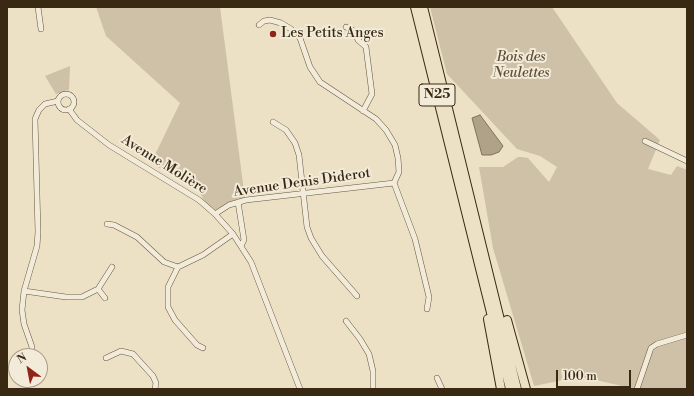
<!DOCTYPE html>
<html>
<head>
<meta charset="utf-8">
<style>
	body { margin:0 }
	#map { position:relative; width:694px; height:396px; overflow:hidden; background:#ece0c5; font-family:"Libre Bodoni",serif }
	canvas { display:block }
	.frame { position:absolute; inset:0; border:8px solid #392912; pointer-events:none }
	.north { position:absolute; left:8px; top:348px; width:40px; height:40px; box-sizing:border-box; background:#f3ebd9; border:1px solid #a99d89; border-radius:50%; rotate:328deg; font-size:11px; font-weight:700; line-height:16px; text-align:center; color:#392912 }
	.north::after { content:''; display:block; margin:auto; width:14px; height:18px; background:#8f2418; clip-path:polygon(50% 0,100% 100%,50% 72%,0 100%) }
	.scale { position:absolute; left:556px; top:370px; width:75px; height:18px; box-sizing:border-box; border:2px solid #392912; border-top:0; padding-left:5px; font-size:12px; line-height:14px; white-space:nowrap; color:#392912; -webkit-text-stroke:3px #f3ebd9; paint-order:stroke }
</style>
</head>
<body>
<div id="map">
<canvas width="694" height="396"></canvas>
<div class="frame"></div>
<div class="north">N</div>
<div class="scale">100 m</div>
</div>
<script>
const ctx = document.querySelector('canvas').getContext('2d');
ctx.lineJoin = 'round';
function fillPath(path, color) {
  ctx.fillStyle = color;
  ctx.fill(path, 'evenodd');
}
function toPath(rows) {
  const path = new Path2D();
  for (const r of rows) {
    if (r.length === 3) {
      path.moveTo(r[0] + r[2], r[1]);
      path.arc(r[0], r[1], r[2], 0, 2 * Math.PI);
      continue;
    }
    path.moveTo(r[0], r[1]);
    for (let i = 2; i < r.length; i += 2) path.lineTo(r[i], r[i + 1]);
  }
  return path;
}
function stroke(path, color, width, dash) {
  ctx.strokeStyle = color;
  ctx.lineWidth = width;
  ctx.lineCap = dash ? 'butt' : 'round';
  ctx.setLineDash(dash || []);
  ctx.stroke(path);
}
function label(font, color, halo, rows, align = 'center') {
  ctx.font = font + ' "Libre Bodoni",serif';
  ctx.lineWidth = 4;
  ctx.setLineDash([]);
  ctx.textBaseline = 'middle';
  ctx.strokeStyle = halo;
  ctx.fillStyle = color;
  for (const [text, x, y, turn = 0] of rows) {
    ctx.save();
    ctx.translate(x, y);
    ctx.rotate((+turn || 0) * Math.PI / 180);
    ctx.textAlign = isNaN(turn) ? turn : align;
    if (halo) ctx.strokeText(text, 0, 0);
    ctx.fillText(text, 0, 0);
    ctx.restore();
  }
}
fillPath(toPath([
	[96,7,220,7,245,199,227,203,214,211,204,201,200,192,151,163,180,103,106,36],
	[430,7,552,7,617,103,660,140,648,169,671,175,677,166,687,170,687,389,639,389,652,352,661,345,661,340,649,346,635,389,561,372,563,380,534,386,493,248,479,167,503,167,518,157,522,157,528,158,549,182,557,167,540,156,517,149,447,74],
	[70,66,69,90,56,94,45,76]
]), '#cec1a7');
const water = toPath([
	[480,115,503,146,499,152,491,155,482,155,472,118,480,115]
]);
fillPath(water, '#afa288');
stroke(water, '#807259', 1);
const minor = toPath([
	[38,7,41,29],
	[259,25,264,21,270,20,281,23,291,29,300,38,310,67,320,82,376,119,386,130,395,145,398,158,399,172,394,183],
	[346,27,354,31,358,40,366,47,372,94,363,111],
	[66,102,8],
	[69,109,77,120,109,145,199,200,215,214,233,234,251,262,300,389],
	[273,122,286,130,295,143,299,155,307,227,311,238,322,256,357,296],
	[645,141,687,161],
	[394,183,415,239,429,297,427,309],
	[238,202,244,240,241,246],
	[215,214,229,205,246,200,394,183],
	[107,224,114,225,137,237,164,262,178,267,203,255,233,234],
	[178,267,168,287,168,307,175,320,197,345,203,348],
	[98,289,105,298],
	[24,291,66,297,82,297,98,289,112,267],
	[346,321,360,339,369,354,373,371,373,389],
	[31,356,32,347,24,324,22,310,24,291,37,246,38,232,35,119,39,110,45,104,58,101],
	[106,358,121,351,133,354,153,376,156,383,155,389],
	[437,378,442,389],
	[637,389,651,348,657,344,687,335]
]);
const highway = toPath([
	[415,7,510,389],
	[423,7,517,389],
	[488,319,501,389],
	[507,320,526,389]
]);
stroke(minor, '#66573f', 6);
stroke(highway, '#392912', 10);
stroke(minor, '#f3ebd9', 5);
stroke(highway, '#ece0c5', 8);
for (const [x, y, r, color] of [
	[273,34,4,"#8f2418"]
]) {
  const dot = new Path2D();
  dot.arc(x, y, r, 0, 2 * Math.PI);
  ctx.fillStyle = color;
  ctx.fill(dot);
  stroke(dot, '#f3ebd9', 1.5);
}
for (const [x, y, w] of [
	[437,95,36]
]) {
  const box = new Path2D();
  box.roundRect(x - w / 2, y - 11, w, 22, 3);
  ctx.fillStyle = '#f3ebd9';
  ctx.fill(box);
  stroke(box, '#392912', 1);
}
label('bold 13px', '#392912', null, [
	["N25",437,95]
]);
label('14px', '#392912', '#f3ebd9', [
	["Les Petits Anges",281,34]
], 'left');
label('italic 14px', '#5e4f37', '#f3ebd9', [
	["Bois des",521,58],
	["Neulettes",521,74]
]);
label('14px', '#392912', '#f3ebd9', [
	["Avenue Molière",164,165,32],
	["Avenue Denis Diderot",302,183,-8]
]);
</script>
</body>
</html>
